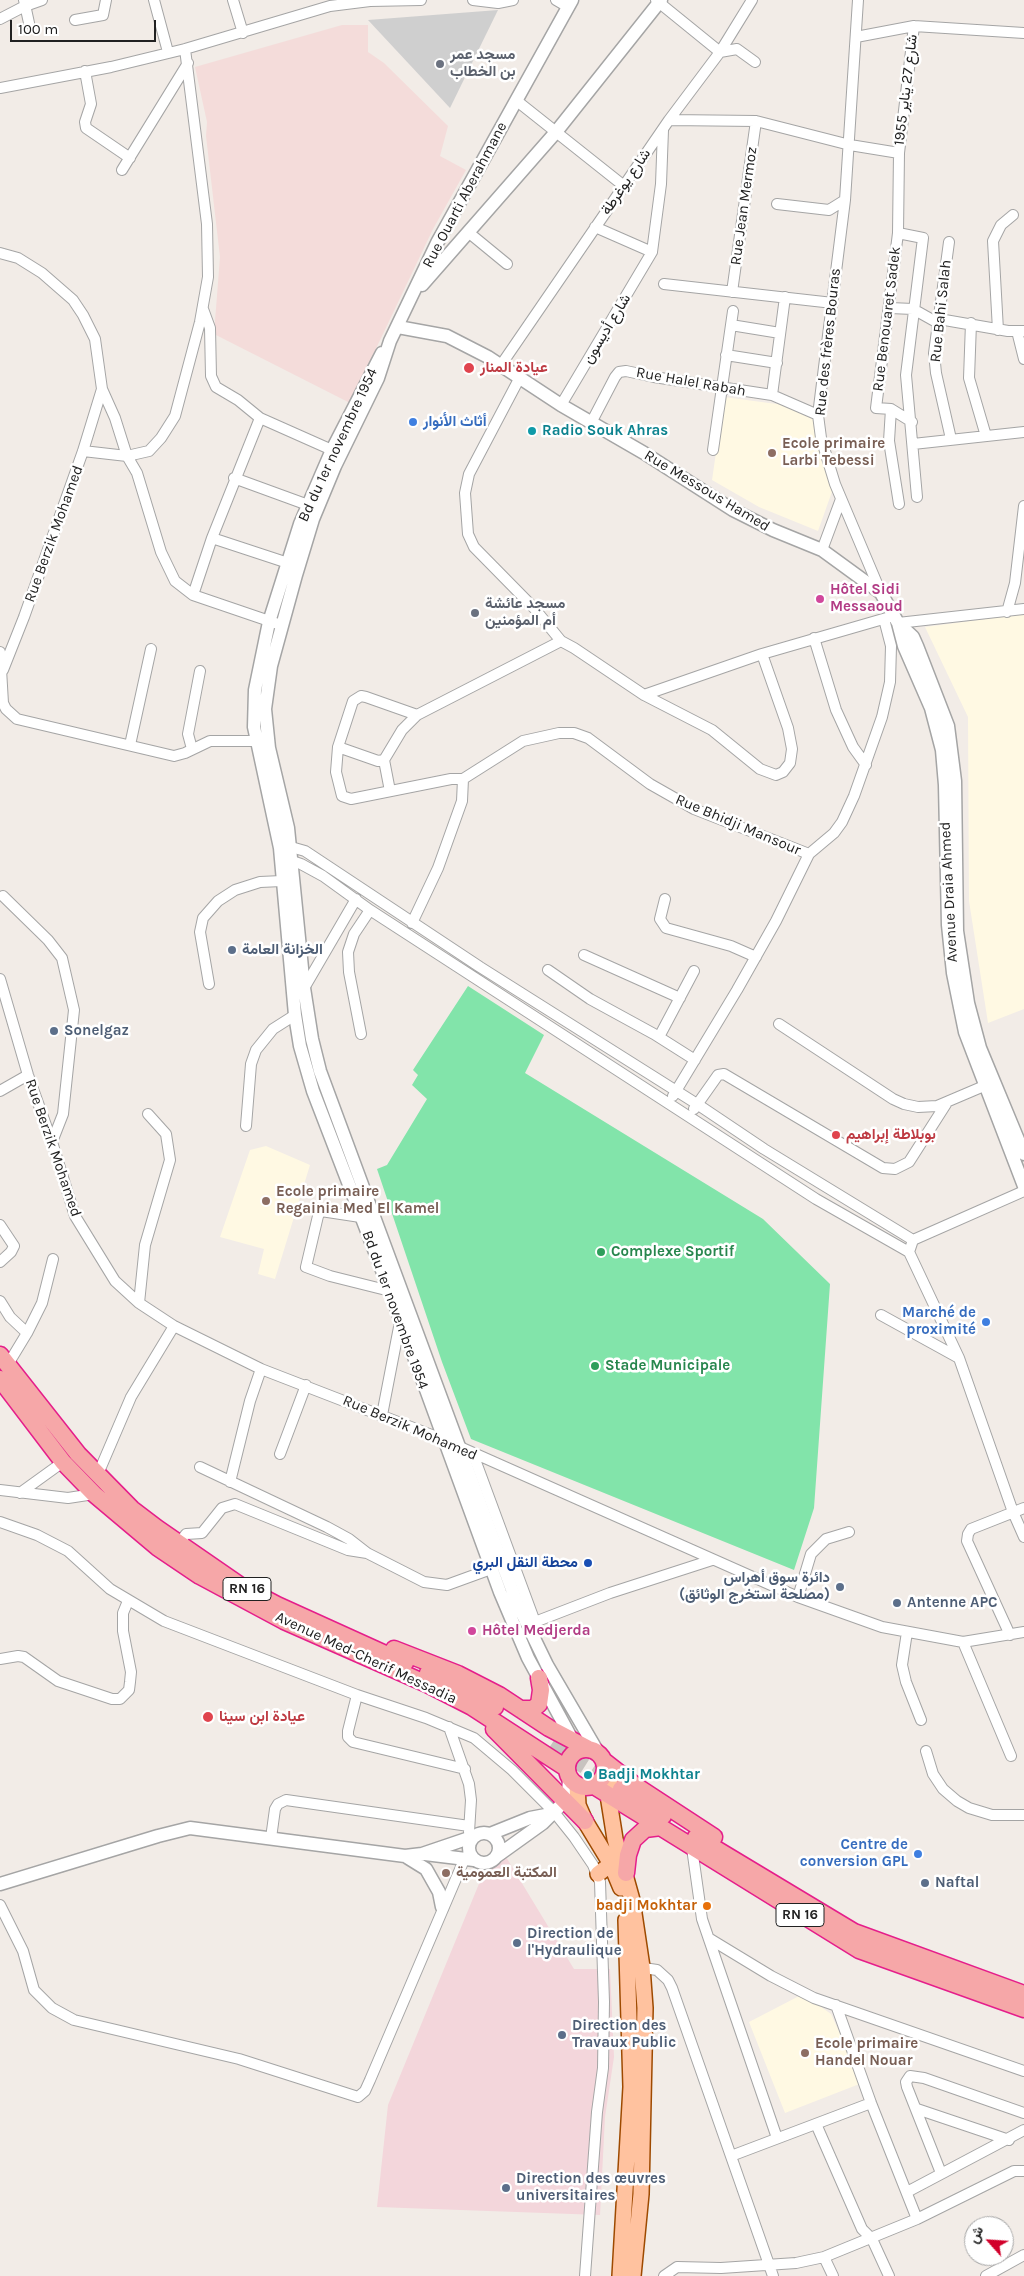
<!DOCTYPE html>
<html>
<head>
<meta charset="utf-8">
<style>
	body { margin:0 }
	#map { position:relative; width:1024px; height:2276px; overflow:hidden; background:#f2ece7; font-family:Karla,Vazirmatn,sans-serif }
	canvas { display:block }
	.north { position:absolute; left:964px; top:2216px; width:50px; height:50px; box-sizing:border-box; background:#fff; border:1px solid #a6a6a6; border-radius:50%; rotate:296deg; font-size:14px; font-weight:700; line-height:20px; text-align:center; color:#212121 }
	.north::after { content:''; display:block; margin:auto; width:18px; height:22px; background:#d2002b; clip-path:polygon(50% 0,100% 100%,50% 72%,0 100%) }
	.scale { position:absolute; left:10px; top:20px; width:146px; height:22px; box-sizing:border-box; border:2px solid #212121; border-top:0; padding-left:6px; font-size:15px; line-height:18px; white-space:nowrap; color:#212121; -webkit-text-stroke:4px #fff; paint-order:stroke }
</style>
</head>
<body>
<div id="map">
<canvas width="1024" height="2276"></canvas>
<div class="north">ش</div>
<div class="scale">100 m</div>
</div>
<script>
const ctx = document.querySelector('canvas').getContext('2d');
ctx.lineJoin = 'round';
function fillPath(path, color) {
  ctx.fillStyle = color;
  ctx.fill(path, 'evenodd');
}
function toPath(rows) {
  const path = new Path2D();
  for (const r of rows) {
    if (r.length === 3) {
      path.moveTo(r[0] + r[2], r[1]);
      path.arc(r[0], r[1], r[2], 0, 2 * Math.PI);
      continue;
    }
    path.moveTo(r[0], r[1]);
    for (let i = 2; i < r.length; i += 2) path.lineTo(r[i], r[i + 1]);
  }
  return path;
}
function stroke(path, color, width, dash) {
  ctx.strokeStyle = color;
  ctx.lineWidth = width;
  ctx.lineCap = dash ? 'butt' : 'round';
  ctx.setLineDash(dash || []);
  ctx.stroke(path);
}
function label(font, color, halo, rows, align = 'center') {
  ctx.font = font + ' Karla,Vazirmatn,sans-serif';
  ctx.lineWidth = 5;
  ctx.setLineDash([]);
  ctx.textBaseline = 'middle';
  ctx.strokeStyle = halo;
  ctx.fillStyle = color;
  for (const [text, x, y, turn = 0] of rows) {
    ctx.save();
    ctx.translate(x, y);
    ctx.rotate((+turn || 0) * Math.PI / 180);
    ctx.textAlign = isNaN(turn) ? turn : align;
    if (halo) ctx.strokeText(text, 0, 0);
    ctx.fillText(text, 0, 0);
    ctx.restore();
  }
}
fillPath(toPath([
	[503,1852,574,1969,610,1969,614,2057,605,2117,600,2215,377,2207,388,2105,490,1857]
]), '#f3d6db');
fillPath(toPath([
	[724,397,814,409,834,486,818,531,759,507,712,480],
	[1024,614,1024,1009,988,1023,969,901,968,717,925,627],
	[266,1146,310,1165,275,1279,258,1274,264,1249,220,1237,250,1150],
	[803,1994,831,2014,862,2083,785,2113,749,2022]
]), '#fff9e3');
fillPath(toPath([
	[498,10,450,108,368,20]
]), '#cfcfcf');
fillPath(toPath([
	[342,25,368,25,368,52,384,63,448,126,440,156,466,170,433,229,350,403,214,334,220,257,206,136,207,122,195,67]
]), '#f4dcda');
fillPath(toPath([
	[468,986,544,1035,525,1073,763,1219,830,1284,814,1508,794,1570,471,1439,442,1362,377,1169,387,1165,427,1099,412,1085,418,1075,413,1070]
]), '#82e4aa');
stroke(toPath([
	[551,1745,621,1789]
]), '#c8c3bf', 16, [16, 8]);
const minor = toPath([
	[24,0,29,23],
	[154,0,168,52],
	[233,0,243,33],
	[473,0,498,3,513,0],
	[556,0,568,7],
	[656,0,720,52,737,49,755,62],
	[858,0,845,200,818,415,821,438,835,484,881,593],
	[0,19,25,6,42,0],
	[75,20,103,15,106,0],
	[856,37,914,26,1024,33],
	[85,71,91,104,85,122,86,128,130,158],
	[0,88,111,67,185,49,330,6,370,1,421,0],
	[517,101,624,186],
	[669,120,756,121,850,145,899,153],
	[122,170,188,63],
	[777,204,829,210,845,200],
	[595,227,652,252],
	[468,232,507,264],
	[898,233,923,238,906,375,917,497],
	[949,242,934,353,936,373,951,439],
	[0,253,18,258,42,273,73,300,83,315,95,339,102,389,115,418,127,456,137,473,161,552,175,581,193,595,281,625],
	[664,284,833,303],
	[732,292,756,121],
	[890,308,913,309,938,323],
	[203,309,210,328,211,376,216,387,238,400,260,418,332,450],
	[939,319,1008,331,1024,331],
	[971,323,969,378,986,436],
	[731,325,780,333],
	[998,330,993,241,1001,225,1013,215],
	[1017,331,1024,359],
	[726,355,777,363],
	[501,365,669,120,720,52,752,0],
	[519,379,469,474,465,493,468,534,474,547,534,608,561,641],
	[772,395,785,297],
	[561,405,652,252,661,184,663,130],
	[891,409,889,441,899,504],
	[260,418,212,538,288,563],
	[912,422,891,409,876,408,898,233,899,153,914,26],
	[591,423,615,377,619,372,626,371,654,377,772,395,818,415],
	[913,444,1024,432],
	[713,450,733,311],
	[83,451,127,456,149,451,161,438,175,416,200,322,208,277,207,224,185,49],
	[234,478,308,505],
	[822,550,841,499],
	[193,595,212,538],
	[1007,612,1015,583,1024,506],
	[898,623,1024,609],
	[814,638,836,710,853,747,866,765],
	[0,652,3,703,6,709,17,719,174,756,185,753,210,741,257,741],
	[3,670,24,617,83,451,102,389],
	[644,695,762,654,890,617],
	[417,715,366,697,361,696,353,701,338,747,336,772,342,796,351,799,451,779,463,779],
	[130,745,151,649],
	[338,747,378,761,384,760,402,730,417,715,561,641,574,648,644,695,712,730,760,769,776,775,783,772,790,763,792,749,788,728,762,654],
	[192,749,188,734,200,671],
	[384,760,390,791],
	[283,848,291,847,305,851,480,967,697,1104,764,1149,913,1240],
	[284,862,292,861,301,864,323,876,370,910,816,1199,909,1252],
	[3,896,48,940,62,958,74,1010,63,1114,52,1142],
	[665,899,660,919,666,928,731,946,756,957],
	[412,923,438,868,462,801,463,779,523,741,559,733,574,733,588,738,650,784,694,809,809,854],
	[584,955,680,998],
	[548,970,590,999,654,1034,695,1060],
	[0,979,28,1075,52,1142,75,1216,115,1281,139,1303,174,1326,261,1369,442,1439,798,1597,882,1627,963,1642,1024,1632],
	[209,984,200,932,203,918,218,901,235,890,260,882,282,881],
	[303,990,356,899],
	[779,1024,893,1099,904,1104,918,1107,937,1106,984,1086],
	[361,1034,349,972,348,952,354,934,370,910],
	[659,1037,694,971],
	[0,1091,28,1075],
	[673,1096,737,990,776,921,809,854,834,833,842,822,854,796,882,717,890,682,891,646,884,619],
	[694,1109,718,1075,724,1074,883,1168,895,1169,909,1162,946,1104],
	[246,1126,251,1064,256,1050,273,1029,295,1015],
	[1024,1191,913,1240,909,1252,959,1358,1013,1512,1024,1537],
	[367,1218,321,1211,318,1216,306,1267,330,1276,390,1291],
	[0,1225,14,1246,11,1252,0,1262],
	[0,1301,10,1317,27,1333],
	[139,1303,145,1245,170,1160,166,1134,148,1114],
	[881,1315,959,1358],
	[7,1366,27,1333,42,1303,53,1259],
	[382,1415,400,1322],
	[280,1454,306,1385],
	[473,1454,535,1622],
	[200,1467,327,1527,349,1539,367,1553,424,1582,447,1585,491,1569],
	[98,1474,131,1397,174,1326],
	[230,1482,250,1401,261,1369],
	[0,1490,68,1498,94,1494],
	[20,1493,63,1462],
	[0,1522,37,1535,68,1551,110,1589,164,1621,357,1695,426,1718,474,1738,512,1770,554,1812,574,1837,593,1865,600,1882,604,2002,603,2068,597,2112,585,2276],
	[178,1544,186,1534,202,1533,222,1508,235,1504,348,1550,367,1553],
	[798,1597,811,1554,826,1539,849,1532],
	[527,1625,610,1593,712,1560],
	[907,1632,902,1665,906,1682,921,1720],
	[1010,1635,967,1541,968,1534,971,1529,1024,1508],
	[963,1642,1011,1756],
	[0,1659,18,1656,24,1657,58,1681,112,1699,120,1699,129,1690,130,1682,131,1672,123,1631,123,1613,128,1601],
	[357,1695,348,1731,348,1737,353,1742,465,1769],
	[449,1727,469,1784,471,1800,469,1832],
	[926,1751,933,1774,943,1789,957,1801,969,1808,992,1815,1024,1815],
	[271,1838,275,1809,278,1804,286,1800,469,1826],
	[692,1848,702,1919,777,2138],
	[0,1905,23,1951,34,1990,52,2008,74,2020,239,2059,358,2097,365,2091,370,2080,464,1860],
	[710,1939,771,1976,814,1998,1024,2071],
	[637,1967,657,1970,668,1980,672,1988,773,2276],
	[836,2005,871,2103,917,2219],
	[917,2109,1009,2140],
	[816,2124,862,2229,872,2239,889,2276],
	[731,2156,871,2103],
	[941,2173,907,2087,906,2082,910,2076,924,2078,1024,2113],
	[907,2192,1024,2130],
	[824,2257,833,2276],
	[664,2276,677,2267,721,2268,796,2263,824,2257,917,2219,1014,2171,1024,2171],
	[986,2276,1024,2255]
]);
const tertiary = toPath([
	[572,0,437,243,390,341,378,378,335,466,313,519,296,575,271,666,265,709,269,748,288,828,304,988,312,1039,320,1071,517,1603,547,1665,599,1754],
	[422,285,556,132,661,0],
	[398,327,447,336,488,357,561,405,644,453,733,510,773,530,822,550,881,593,898,623,913,637,917,646,948,726,955,781,957,931,968,1003,980,1048,1024,1154],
	[382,353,332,450,300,524,269,622,255,690,254,727,280,848,295,1015,300,1046,313,1091,390,1291,500,1592,528,1658,573,1741],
	[898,623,904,646,931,708,942,750,945,785,948,925,953,973,965,1032,1024,1186],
	[484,1848,15],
	[490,1834,530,1818,551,1814],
	[425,1854,474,1860],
	[405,1856,426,1869,439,1892,442,1907],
	[497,1856,543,1823,559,1807,568,1794,569,1778],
	[0,1884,158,1836,190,1828,405,1856,422,1854,475,1836]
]);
const primary = toPath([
	[612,1768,608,1795,615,1839,632,1900,642,1967,645,2008,641,2194,633,2276],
	[577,1785,578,1805,585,1821,611,1864,621,1888],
	[598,1874,611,1864],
	[620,2276,631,2087,626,1920]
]);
const trunk = toPath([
	[0,1355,78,1454,132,1509,157,1528,241,1586,277,1605,405,1663],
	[0,1379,63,1462,94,1494,157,1547,200,1576,284,1621,427,1684,472,1707,566,1768],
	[394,1649,458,1674,499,1695,549,1728,587,1748],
	[428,1673,462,1688,495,1707],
	[520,1709,533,1709,539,1704,541,1690,539,1678],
	[494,1729,585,1821],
	[586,1768,19],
	[604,1761,636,1786,714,1837],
	[594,1786,859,1950,1024,2009],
	[621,1789,663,1816],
	[696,1837,854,1932,1024,1994],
	[626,1873,628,1855,633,1840,645,1829,661,1827]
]);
stroke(minor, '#a5a5a5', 12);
stroke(tertiary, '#a5a5a5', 15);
stroke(primary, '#9e4a00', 18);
stroke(trunk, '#e51e8b', 19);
stroke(minor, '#fff', 10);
stroke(tertiary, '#fff', 12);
stroke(primary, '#ffc29f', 15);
stroke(trunk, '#f6a7a8', 16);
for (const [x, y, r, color] of [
	[440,64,5,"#6b7280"],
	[469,368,6,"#e0444e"],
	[413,422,5,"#3f7fe0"],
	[532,431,5,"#0f9aa8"],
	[772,453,5,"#8d6e63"],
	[820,599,5,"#d1479c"],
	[475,613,5,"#6b7280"],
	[232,950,5,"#5c6f8a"],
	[54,1031,5,"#5c6f8a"],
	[836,1135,5,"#e0444e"],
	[266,1201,5,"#8d6e63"],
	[601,1252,5,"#2e9e5b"],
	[986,1322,5,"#3f7fe0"],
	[595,1366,5,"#2e9e5b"],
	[588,1563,5,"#1a4fb4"],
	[840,1587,5,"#5c6f8a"],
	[897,1603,5,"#5c6f8a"],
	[472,1631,5,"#d1479c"],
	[208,1717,6,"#e0444e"],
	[588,1775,5,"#0f9aa8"],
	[918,1854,5,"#3f7fe0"],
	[446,1873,5,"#8d6e63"],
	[925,1883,5,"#5c6f8a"],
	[707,1906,5,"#e8710a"],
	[517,1943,5,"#5c6f8a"],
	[562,2035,5,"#5c6f8a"],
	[805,2053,5,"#8d6e63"],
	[506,2188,5,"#5c6f8a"]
]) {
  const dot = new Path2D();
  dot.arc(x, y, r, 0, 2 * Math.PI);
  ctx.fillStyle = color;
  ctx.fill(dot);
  stroke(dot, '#fff', 2);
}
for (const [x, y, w] of [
	[247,1589,48],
	[800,1915,48]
]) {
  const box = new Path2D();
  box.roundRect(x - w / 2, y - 11.5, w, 23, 4);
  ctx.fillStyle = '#fff';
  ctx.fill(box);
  stroke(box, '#212121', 1);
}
label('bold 14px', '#212121', null, [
	["RN 16",247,1589],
	["RN 16",800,1915]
]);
label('bold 15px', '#5b616d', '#fff', [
	["مسجد عمر",450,55],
	["بن الخطاب",450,72],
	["مسجد عائشة",485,604],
	["أم المؤمنين",485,621]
], 'left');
label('15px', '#212121', '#fff', [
	["شارع 27 يناير 1955",906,90,-83],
	["شارع يوغرطة",626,182,-56],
	["Rue Ouarti Aberahmane",465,195,-62],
	["Rue Jean Mermoz",744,206,-82],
	["Rue Bahi Salah",941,311,-84],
	["Rue Benouaret Sadek",887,319,-83],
	["شارع أديسون",607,329,-59],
	["Rue des frères Bouras",828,342,-84],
	["Rue Halel Rabah",691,382,10],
	["Bd du 1er novembre 1954",338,445,-65],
	["Rue Messous Hamed",707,491,31],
	["Rue Berzik Mohamed",54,534,-70],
	["Rue Bhidji Mansour",738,825,23],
	["Avenue Draia Ahmed",949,892,-93],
	["Rue Berzik Mohamed",53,1148,71],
	["Bd du 1er novembre 1954",395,1310,70],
	["Rue Berzik Mohamed",410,1428,23],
	["Avenue Med-Cherif Messadia",366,1658,25]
]);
label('bold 15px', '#be3a42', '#fff', [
	["عيادة المنار",480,368],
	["بوبلاطة إبراهيم",846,1135],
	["عيادة ابن سينا",219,1717]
], 'left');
label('bold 15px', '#366cbe', '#fff', [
	["أثاث الأنوار",423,422,"left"],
	["Marché de",976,1313],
	["proximité",976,1330],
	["Centre de",908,1845],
	["conversion GPL",908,1862]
], 'right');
label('bold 15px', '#0d838f', '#fff', [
	["Radio Souk Ahras",542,431],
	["Badji Mokhtar",598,1775]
], 'left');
label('bold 15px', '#785e54', '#fff', [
	["Ecole primaire",782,444],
	["Larbi Tebessi",782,461],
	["Ecole primaire",276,1192],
	["Regainia Med El Kamel",276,1209],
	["المكتبة العمومية",456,1873],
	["Ecole primaire",815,2044],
	["Handel Nouar",815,2061]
], 'left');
label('bold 15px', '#b23c85', '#fff', [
	["Hôtel Sidi",830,590],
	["Messaoud",830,607],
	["Hôtel Medjerda",482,1631]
], 'left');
label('bold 15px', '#4e5e75', '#fff', [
	["الخزانة العامة",242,950],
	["Sonelgaz",64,1031],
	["دائرة سوق أهراس",830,1578,"right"],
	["(مصلحة استخرج الوثائق)",830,1595,"right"],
	["Antenne APC",907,1603],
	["Naftal",935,1883],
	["Direction de",527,1934],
	["l'Hydraulique",527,1951],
	["Direction des",572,2026],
	["Travaux Public",572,2043],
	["Direction des œuvres",516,2179],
	["universitaires",516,2196]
], 'left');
label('bold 15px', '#27864d', '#fff', [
	["Complexe Sportif",611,1252],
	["Stade Municipale",605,1366]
], 'left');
label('bold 15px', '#164399', '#fff', [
	["محطة النقل البري",578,1563]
], 'right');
label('bold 15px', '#c56008', '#fff', [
	["badji Mokhtar",697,1906]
], 'right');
</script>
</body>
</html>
